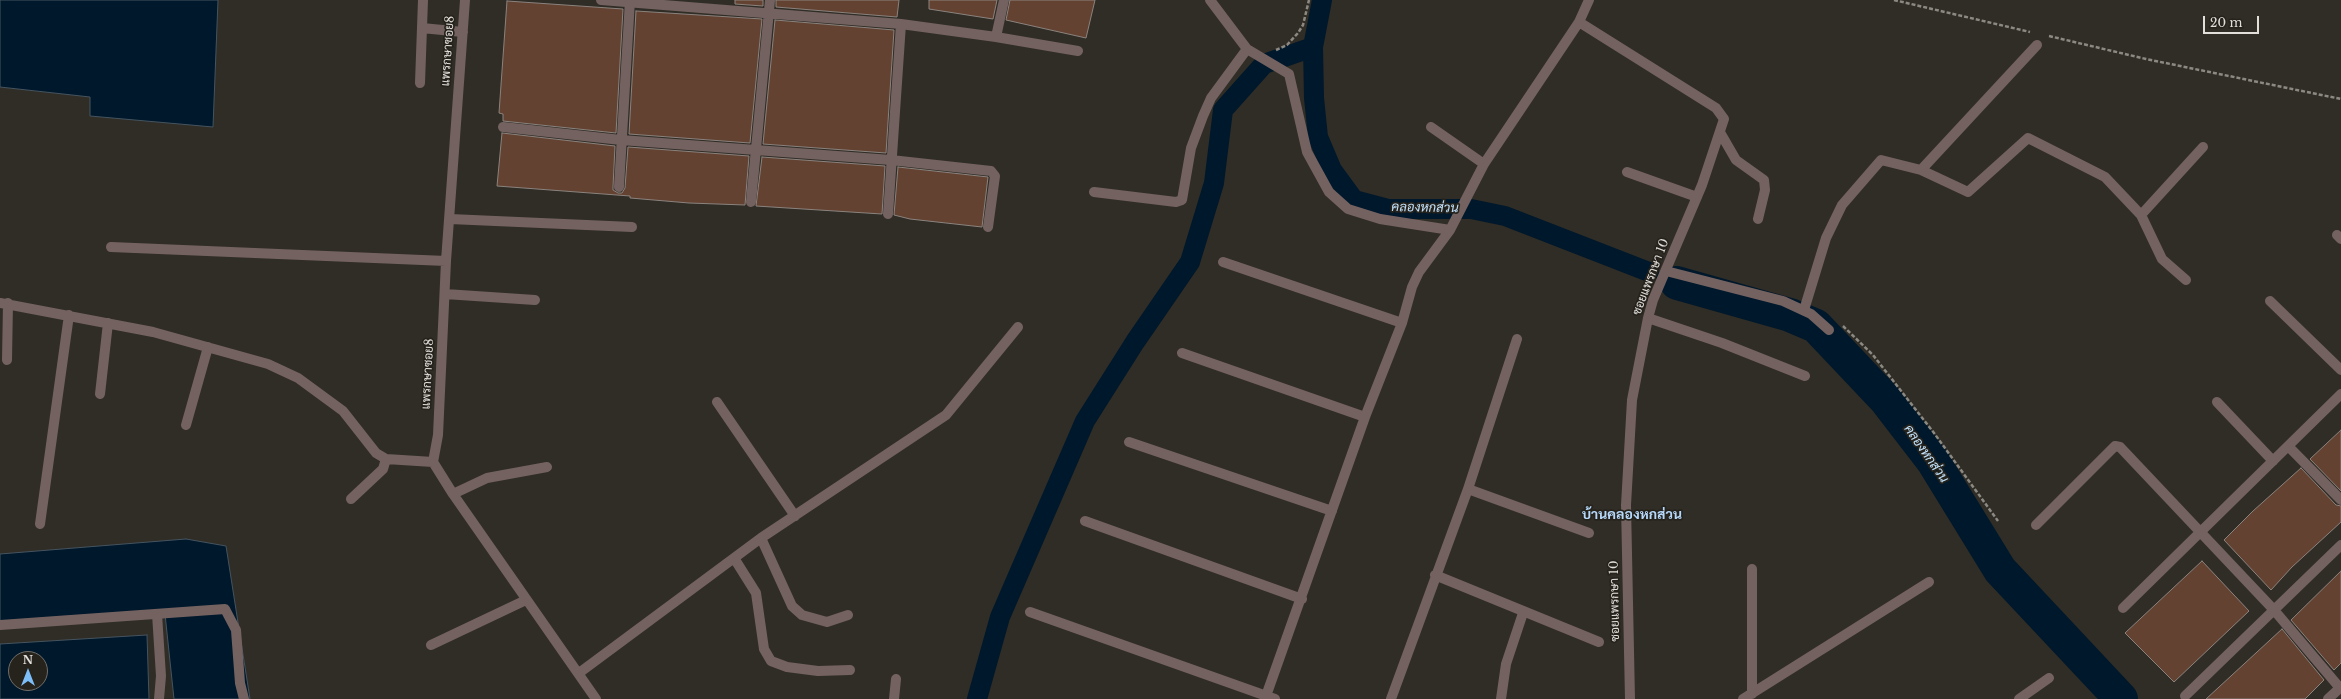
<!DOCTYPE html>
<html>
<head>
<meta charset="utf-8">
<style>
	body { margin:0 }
	#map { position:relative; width:2341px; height:699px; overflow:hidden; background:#302d26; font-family:"Libre Baskerville",serif }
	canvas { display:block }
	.north { position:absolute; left:8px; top:651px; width:40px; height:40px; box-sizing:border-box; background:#26231d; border:1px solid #716e69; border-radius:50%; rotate:0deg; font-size:11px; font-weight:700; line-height:16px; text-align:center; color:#e2dfdb }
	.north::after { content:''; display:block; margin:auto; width:14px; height:18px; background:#7dbef9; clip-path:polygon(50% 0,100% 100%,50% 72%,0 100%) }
	.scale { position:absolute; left:2203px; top:16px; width:56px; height:18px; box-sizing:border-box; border:2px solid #e2dfdb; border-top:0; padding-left:5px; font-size:12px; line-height:14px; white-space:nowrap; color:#e2dfdb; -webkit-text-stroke:3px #26231d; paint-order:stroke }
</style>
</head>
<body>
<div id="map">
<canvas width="2341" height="699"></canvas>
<div class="north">N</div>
<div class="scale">20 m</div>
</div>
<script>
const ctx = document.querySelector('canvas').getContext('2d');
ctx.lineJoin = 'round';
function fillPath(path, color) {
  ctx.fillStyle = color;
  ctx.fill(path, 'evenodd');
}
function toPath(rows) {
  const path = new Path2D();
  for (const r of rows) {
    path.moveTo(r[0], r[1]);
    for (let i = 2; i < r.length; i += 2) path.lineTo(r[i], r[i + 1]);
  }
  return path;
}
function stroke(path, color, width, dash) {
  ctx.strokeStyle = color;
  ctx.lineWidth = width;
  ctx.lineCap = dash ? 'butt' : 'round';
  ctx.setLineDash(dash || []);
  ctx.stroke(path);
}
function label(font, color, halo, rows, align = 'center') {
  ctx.font = font + ' "Libre Baskerville",Sarabun,serif';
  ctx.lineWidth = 3.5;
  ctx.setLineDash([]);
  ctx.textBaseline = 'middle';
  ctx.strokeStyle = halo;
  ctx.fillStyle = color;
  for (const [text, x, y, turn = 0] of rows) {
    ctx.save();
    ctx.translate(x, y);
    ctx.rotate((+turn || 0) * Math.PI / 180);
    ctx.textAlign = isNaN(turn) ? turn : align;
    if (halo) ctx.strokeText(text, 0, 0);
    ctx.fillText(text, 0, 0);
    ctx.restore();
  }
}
const water = toPath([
	[0,0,218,0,213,127,90,116,90,97,0,87,0,0],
	[186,539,226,546,250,699,174,699,165,614,0,622,0,554,186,539],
	[147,635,149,699,0,699,0,644,147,635],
	[16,659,40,659,40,683,16,683,16,659]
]);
fillPath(water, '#00182b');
stroke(water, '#445460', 1);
stroke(toPath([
	[1322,0,1313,47,1314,98,1318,137,1332,170,1354,200,1388,209,1471,209,1505,216,1649,272],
	[977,699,1000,617,1085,421,1135,342,1190,262,1214,183,1223,110,1264,64,1313,47]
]), '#00182b', 20);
stroke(toPath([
	[1677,283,1790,315,1816,326,1886,400,1933,461,2000,570,2121,699]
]), '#00182b', 34);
const building = toPath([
	[735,0,763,0,763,6,735,4,735,0],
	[776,0,899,0,897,17,776,7,776,0],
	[929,0,997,0,993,19,929,9,929,0],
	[1010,0,1095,0,1086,38,1006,20,1010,0],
	[507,1,623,9,616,133,503,121,503,114,499,113,507,1],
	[636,11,762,19,750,143,629,134,636,11],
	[775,20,894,30,886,153,763,144,775,20],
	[502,133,615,146,613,187,613,190,618,193,622,193,625,188,628,147,749,156,745,205,689,203,630,198,630,196,497,186,502,133],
	[762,157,885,166,882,214,756,206,762,157],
	[898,167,988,177,982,227,910,219,894,215,898,167],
	[2341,430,2341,491,2310,459,2341,430],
	[2301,468,2336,505,2341,506,2341,522,2292,567,2271,590,2224,540,2253,511,2301,468],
	[2202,561,2249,611,2174,682,2125,633,2202,561],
	[2341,571,2341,663,2334,670,2291,620,2341,571],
	[2282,629,2324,680,2305,699,2206,699,2282,629]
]);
fillPath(building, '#634232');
stroke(building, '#8b837e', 1);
stroke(toPath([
	[1894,0,2030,32],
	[2049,36,2146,59,2341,99],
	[1276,50,1287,45,1298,33,1303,25,1309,0],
	[1843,326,1873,355,1934,433,1998,521]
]), '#8c8983', 2.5, [4, 2]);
stroke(toPath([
	[465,0,446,261,438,435,433,462,453,494,596,699],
	[601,0,901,24,996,37,1078,51],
	[1210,0,1247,49,1289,74,1307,152,1329,192,1348,209,1380,219,1450,230,1419,272,1412,287,1402,323,1365,417,1266,696],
	[1589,0,1579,22,1716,108,1724,119,1702,185,1653,300,1648,318,1632,400,1626,505,1630,699],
	[422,28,463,32],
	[996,37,1004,0],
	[420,83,423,0],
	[503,127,621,140,891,160,991,171,995,176,988,227],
	[1431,127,1484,164],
	[1721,134,1736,160,1764,180,1765,190,1758,219],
	[1921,170,1968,192,2028,138,2105,177,2141,215,2162,259,2186,280],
	[1627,172,1697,197],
	[619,187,630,0],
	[1094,192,1176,202,1182,200,1191,148,1203,116,1211,98,1247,49],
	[751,202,770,0],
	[888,214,901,24],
	[2141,215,2203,147],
	[450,219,632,227],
	[1450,230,1484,164,1579,22],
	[2337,235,2341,239],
	[111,247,446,261],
	[1223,262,1402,323],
	[1666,271,1783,301,1811,314,1829,330],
	[445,294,535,300],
	[2270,301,2341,370],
	[0,303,153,332,268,364,298,378,343,411,376,453,386,459,433,462],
	[1804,310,1826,238,1842,205,1881,160,1921,170,2037,45],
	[1648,318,1722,343,1805,376],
	[1182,353,1365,417],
	[7,360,8,303],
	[100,394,108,323],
	[717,402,795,516],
	[2217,402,2273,461],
	[186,425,208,347],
	[1129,442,1332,511],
	[2288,446,2341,500],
	[1468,489,1589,533],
	[453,494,487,478,547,467],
	[351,499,383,469,386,459],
	[1085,521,1302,599],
	[40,524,69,315],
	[2036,525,2115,446,2120,447,2274,610,2340,688],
	[761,538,792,606,802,615,827,622,848,615],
	[734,558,756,593,764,649,771,661,787,667,818,671,850,670],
	[1435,575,1599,642],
	[2123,608,2341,394],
	[1030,612,1275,699],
	[157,614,161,676,159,699],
	[0,625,225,609,236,630,240,683,244,699],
	[431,645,526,600],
	[579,673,761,538,946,415,1018,327],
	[1752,694,1752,569],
	[2185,696,2341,545],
	[894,699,896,679],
	[1391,699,1468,489,1517,339],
	[1501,699,1506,664,1523,613],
	[1743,699,1929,582],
	[2019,699,2049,678],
	[2328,699,2341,687]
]), '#746261', 10);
label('12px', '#e2dfdb', '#26231d', [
	["แพรกษาซอย8",448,51,-86],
	["ซอยแพรกษา 10",1651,277,-69],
	["แพรกษาซอย8",428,374,-87],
	["ซอยแพรกษา 10",1615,601,-91]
]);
label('italic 13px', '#c1e2fc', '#26231d', [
	["คลองหกส่วน",1425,208,1],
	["คลองหกส่วน",1926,454,55]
]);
label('bold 14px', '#b6d9fb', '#26231d', [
	["บ้านคลองหกส่วน",1632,515]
]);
</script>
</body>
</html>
